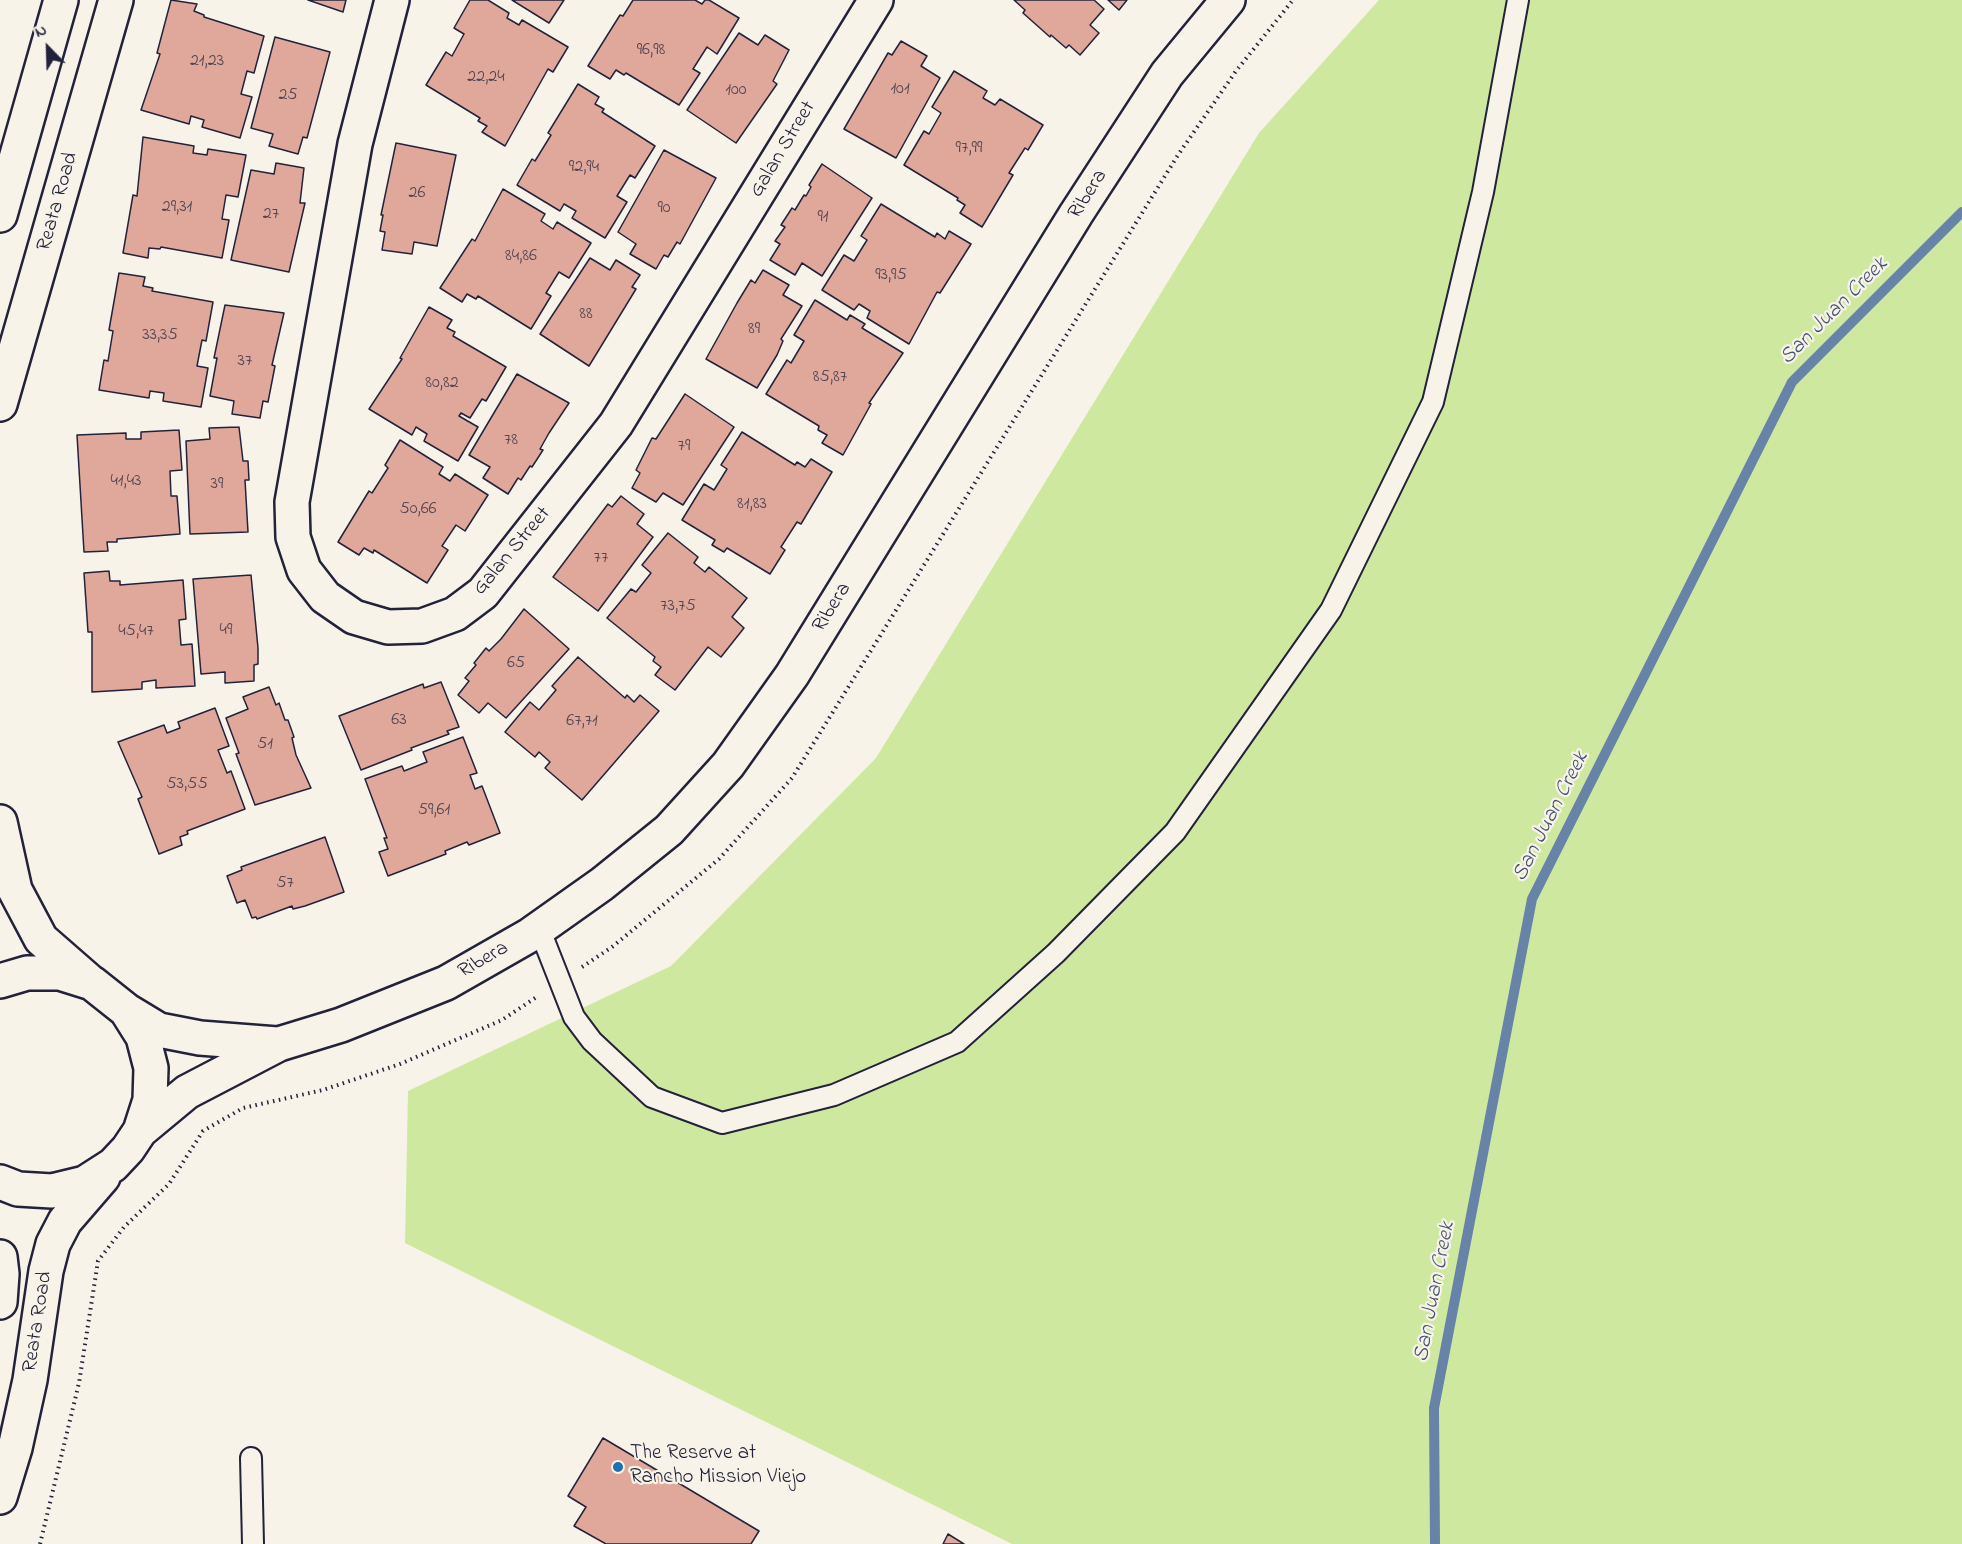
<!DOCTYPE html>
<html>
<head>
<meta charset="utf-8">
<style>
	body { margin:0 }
	#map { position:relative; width:1962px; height:1544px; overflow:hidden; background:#f7f3e8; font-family:"Indie Flower",sans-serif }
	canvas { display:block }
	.north { position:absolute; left:18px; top:18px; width:60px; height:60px; -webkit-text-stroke:4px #f7f3e8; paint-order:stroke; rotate:337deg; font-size:16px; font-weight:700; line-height:24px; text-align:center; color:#22223b }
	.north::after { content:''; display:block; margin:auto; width:21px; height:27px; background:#22223b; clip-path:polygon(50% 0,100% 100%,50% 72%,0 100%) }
</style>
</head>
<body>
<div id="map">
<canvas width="1962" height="1544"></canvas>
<div class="north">N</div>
</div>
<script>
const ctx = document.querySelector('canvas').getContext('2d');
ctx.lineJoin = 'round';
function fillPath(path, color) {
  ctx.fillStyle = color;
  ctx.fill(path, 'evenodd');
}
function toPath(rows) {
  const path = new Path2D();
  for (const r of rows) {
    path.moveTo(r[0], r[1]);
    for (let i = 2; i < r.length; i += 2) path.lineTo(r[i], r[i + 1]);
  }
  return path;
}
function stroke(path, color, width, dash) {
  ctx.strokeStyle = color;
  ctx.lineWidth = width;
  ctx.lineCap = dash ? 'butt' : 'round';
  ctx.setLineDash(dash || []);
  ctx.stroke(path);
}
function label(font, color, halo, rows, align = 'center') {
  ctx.font = font + ' "Indie Flower",sans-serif';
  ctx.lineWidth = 4.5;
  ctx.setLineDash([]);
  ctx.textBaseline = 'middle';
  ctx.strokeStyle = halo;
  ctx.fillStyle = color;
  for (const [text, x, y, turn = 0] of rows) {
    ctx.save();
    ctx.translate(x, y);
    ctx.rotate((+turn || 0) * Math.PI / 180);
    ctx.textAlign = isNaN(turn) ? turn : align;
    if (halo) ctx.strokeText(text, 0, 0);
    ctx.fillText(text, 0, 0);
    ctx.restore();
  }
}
fillPath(toPath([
	[1379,0,1962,0,1962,1544,1012,1544,405,1243,408,1091,671,966,876,758,1259,133]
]), '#cee99f');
stroke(toPath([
	[1435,1544,1434,1408,1532,899,1792,382,1962,212]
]), '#6883a8', 10);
const building = toPath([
	[171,0,197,4,194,11,204,15,204,17,264,36,254,73,247,71,241,94,252,97,240,138,202,127,204,120,191,116,189,124,141,110,160,54,157,53,171,0],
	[308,0,346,0,343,12,308,0],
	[470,0,488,0,509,13,507,18,519,25,522,20,568,47,553,72,548,69,505,146,482,132,487,126,478,121,480,118,426,85,446,52,452,56,464,34,454,28,470,0],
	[512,0,564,0,549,23,512,0],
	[633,0,695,0,702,4,705,0,709,0,739,18,717,54,707,47,693,69,700,73,679,105,626,73,624,75,616,70,610,79,588,66,620,15,623,16,633,0],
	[1014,0,1094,0,1104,9,1090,25,1099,33,1080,55,1069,45,1066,48,1051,35,1050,37,1023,13,1025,10,1014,0],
	[1108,0,1127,0,1119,10,1108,0],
	[739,33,758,45,765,35,789,50,773,81,777,84,736,143,687,110,739,33],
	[275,37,330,52,307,138,303,137,298,154,269,146,273,134,251,128,275,37],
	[901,41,927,56,921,66,940,78,896,158,844,129,888,53,892,55,901,41],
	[954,71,987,91,983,98,995,105,1000,99,1043,125,1028,150,1025,148,1009,173,1013,175,982,227,960,213,965,205,957,200,958,198,904,165,924,131,929,134,941,113,932,107,954,71],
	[578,84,599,97,595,104,604,109,602,112,655,146,635,178,630,175,617,196,627,202,605,238,572,218,576,211,564,204,560,211,517,185,532,159,535,161,551,135,548,133,578,84],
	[143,137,194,146,193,153,207,155,208,149,246,155,238,197,226,195,222,219,229,220,222,258,161,247,160,249,149,248,148,258,123,253,133,195,137,196,143,137],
	[396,143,456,155,437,246,414,242,412,254,382,250,385,232,380,231,383,215,381,215,396,143],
	[664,150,716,178,680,244,677,242,668,257,664,255,656,269,630,254,636,244,618,232,664,150],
	[276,163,304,168,300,203,305,203,289,272,231,260,251,170,274,174,276,163],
	[822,164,872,198,822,276,802,263,795,275,770,260,780,244,775,241,785,227,781,225,792,208,795,210,804,195,806,196,811,187,809,185,822,164],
	[503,189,545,214,541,221,553,229,557,222,591,243,569,278,559,272,546,293,551,296,531,329,478,296,476,299,467,294,462,302,440,288,472,239,475,241,503,189],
	[881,204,935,237,937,233,945,239,949,231,971,244,940,293,937,292,909,344,867,318,870,311,859,304,854,310,822,290,844,255,854,261,867,240,861,236,881,204],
	[590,258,610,270,616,260,640,275,632,287,636,289,589,366,540,334,590,258],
	[763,270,789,285,783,295,802,306,781,339,783,341,777,355,757,388,706,359,737,303,751,280,755,283,763,270],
	[119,273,145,277,143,286,153,288,152,291,213,302,206,341,202,340,197,366,208,368,201,407,163,401,164,393,150,391,149,398,99,390,104,360,108,361,113,331,109,330,119,273],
	[815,300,847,320,850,315,865,324,862,328,903,353,869,403,871,404,843,455,822,443,827,435,818,430,819,426,766,394,787,360,791,363,804,341,794,335,815,300],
	[225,305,284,313,272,365,275,366,268,402,263,401,260,418,232,414,234,401,210,396,217,358,214,358,225,305],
	[429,307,452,320,447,328,455,332,453,336,506,367,486,401,482,399,470,418,461,413,459,416,478,427,458,461,424,441,427,434,416,427,412,435,369,409,402,359,400,358,429,307],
	[517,374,569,403,549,433,540,449,543,450,532,467,530,466,521,480,518,478,508,494,483,478,490,467,469,455,517,374],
	[685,394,734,427,683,505,663,493,656,502,632,488,640,473,636,470,652,438,656,439,685,394],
	[239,427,243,461,248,461,249,480,245,480,248,532,190,534,186,441,210,439,209,428,239,427],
	[179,430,182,470,170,471,171,496,177,496,180,534,117,539,117,542,107,542,108,551,84,552,77,435,126,433,126,439,141,439,141,432,179,430],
	[742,432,795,465,797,462,805,467,811,459,832,472,801,524,797,522,781,547,785,550,770,574,727,548,724,552,712,545,715,540,682,520,704,484,714,490,727,469,721,465,742,432],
	[400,440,443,467,439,474,450,481,455,474,488,495,465,531,456,525,442,546,448,550,427,583,374,550,373,553,364,548,359,555,338,542,369,491,372,493,388,468,385,465,400,440],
	[621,496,644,514,637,524,653,537,598,611,553,577,608,504,612,507,621,496],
	[668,533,698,557,694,563,705,572,709,567,747,598,732,617,744,628,721,657,708,647,675,690,655,675,661,667,653,661,655,657,607,618,631,589,636,592,651,573,642,565,668,533],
	[109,571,110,581,120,581,120,585,183,580,186,619,179,620,181,645,192,644,195,686,156,688,156,680,142,682,142,689,92,692,92,632,88,632,84,573,109,571],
	[251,575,258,648,258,664,254,665,254,681,225,683,225,672,201,674,193,579,251,575],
	[524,609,569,649,506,718,488,703,479,713,458,695,469,681,465,678,476,665,474,663,486,648,489,651,501,639,524,609],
	[578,657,625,698,627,695,634,702,640,695,659,711,582,800,545,768,550,762,539,752,535,757,505,732,530,702,539,710,556,690,552,686,578,657],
	[441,682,459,727,447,731,449,734,411,748,412,750,361,770,339,716,423,684,424,688,441,682],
	[269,687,276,705,279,703,285,720,288,720,294,737,292,738,296,755,311,788,255,805,236,754,239,753,226,718,248,709,243,697,269,687],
	[215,708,229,746,218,750,227,773,231,771,245,809,187,831,188,834,180,837,182,845,159,854,138,799,142,797,118,742,164,725,167,733,180,728,178,722,215,708],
	[463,737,477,773,470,775,475,789,482,786,500,833,469,845,467,842,445,851,446,854,388,876,379,852,388,849,384,838,387,838,365,779,402,766,404,771,427,762,423,752,463,737],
	[325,837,344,892,305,906,293,909,292,906,257,919,256,917,252,918,245,900,237,903,227,876,242,870,241,867,325,837],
	[603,1438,759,1531,751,1544,606,1544,574,1526,586,1507,568,1496,603,1438],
	[948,1534,964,1544,943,1544,948,1534]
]);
fillPath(building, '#e0a89a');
stroke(building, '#22223b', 1.5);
const service = toPath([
	[539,928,574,1017,592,1041,652,1097,722,1123,834,1095,957,1042,1056,953,1175,832,1331,610,1433,402,1483,192,1518,0],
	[251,1458,253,1544]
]);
const minor = toPath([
	[392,0,355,144,292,502,293,537,304,570,325,597,354,617,388,627,422,626,455,614,483,593,616,424,876,0]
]);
const tertiary = toPath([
	[0,215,61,0],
	[0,404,116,0],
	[0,822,15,890,41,939,88,980],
	[0,981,27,973,60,973,92,983,126,1010,143,1037,151,1068,150,1100,140,1131,128,1149,113,1165,85,1183,52,1191,18,1189,0,1182],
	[126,1010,159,1030,200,1038,277,1044],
	[140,1131,187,1092,279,1044,341,1025,446,983,530,935,602,884,669,830,728,765,792,675,1076,214,1167,74,1228,0],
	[0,1257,2,1274,0,1302],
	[0,1497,15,1448,30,1380,46,1271,53,1244,65,1221,103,1177]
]);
stroke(service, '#22223b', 24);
stroke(minor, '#22223b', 38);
stroke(tertiary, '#22223b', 38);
stroke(toPath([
	[582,967,612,947,719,859,792,778,1178,155,1236,71,1293,0],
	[40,1544,79,1383,98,1261,124,1227,169,1184,203,1131,243,1108,323,1090,400,1064,502,1020,538,996]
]), '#22223b', 4, [1.5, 4.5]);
stroke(service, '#f7f3e8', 20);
stroke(minor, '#f7f3e8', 33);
stroke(tertiary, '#f7f3e8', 33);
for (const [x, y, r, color] of [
	[618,1467,6,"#1f6fb2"]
]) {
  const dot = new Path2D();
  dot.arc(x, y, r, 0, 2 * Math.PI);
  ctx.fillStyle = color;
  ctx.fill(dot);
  stroke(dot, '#f7f3e8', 2);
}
label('18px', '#524453', null, [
	["96,98",651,51],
	["21,23",207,62],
	["22,24",486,78],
	["101",900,90],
	["100",736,91],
	["25",288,96],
	["97,99",969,149],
	["92,94",584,168],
	["26",417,194],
	["29,31",177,208],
	["90",664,209],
	["27",271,215],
	["91",823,218],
	["84,86",521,257],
	["93,95",891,276],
	["88",586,315],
	["89",754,330],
	["33,35",160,336],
	["37",245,362],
	["85,87",830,378],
	["80,82",442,384],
	["78",511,441],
	["79",684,447],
	["41,43",126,482],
	["39",217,485],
	["81,83",752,505],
	["50,66",418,510],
	["77",601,559],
	["73,75",678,607],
	["49",226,631],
	["45,47",136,632],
	["65",516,664],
	["63",399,721],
	["67,71",582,722],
	["51",265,745],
	["53,55",187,785],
	["59,61",434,811],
	["57",285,884]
]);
label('21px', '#22223b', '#f7f3e8', [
	["Galan Street",784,150,-59],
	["Ribera",1089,195,-57],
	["Reata Road",59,202,-74],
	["Galan Street",513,552,-50],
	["Ribera",833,608,-58],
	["Ribera",484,961,-30],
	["Reata Road",39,1322,-81]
]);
label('21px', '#22223b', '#f7f3e8', [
	["The Reserve at",630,1455],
	["Rancho Mission Viejo",630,1479]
], 'left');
label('italic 22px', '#455372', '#f7f3e8', [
	["San Juan Creek",1835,312,-45],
	["San Juan Creek",1552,817,-63],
	["San Juan Creek",1436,1292,-79]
]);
</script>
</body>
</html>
